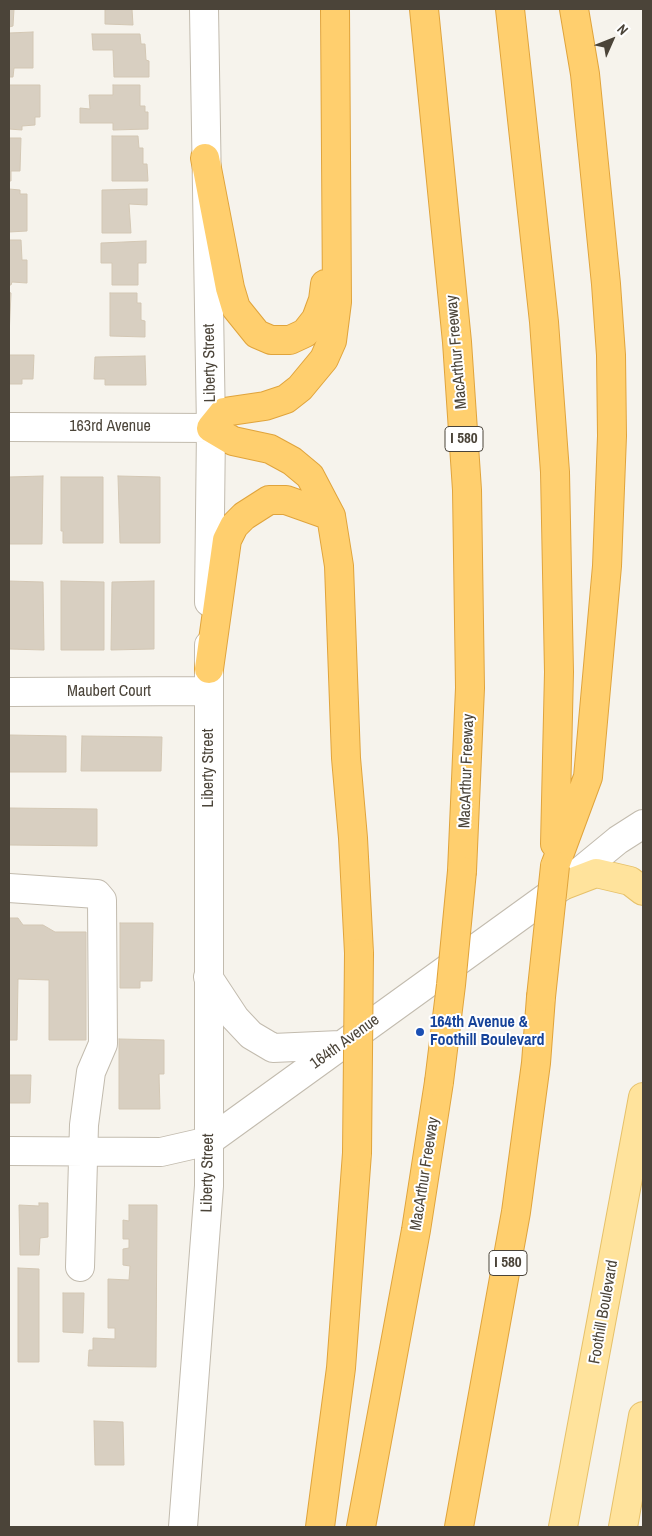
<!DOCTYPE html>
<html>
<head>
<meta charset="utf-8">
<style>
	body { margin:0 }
	#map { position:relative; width:652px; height:1536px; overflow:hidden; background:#f6f3ec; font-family:"Archivo Narrow",sans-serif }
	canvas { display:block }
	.frame { position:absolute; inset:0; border:10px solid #4b4439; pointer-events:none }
	.north { position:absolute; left:587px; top:15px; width:50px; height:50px; -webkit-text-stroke:4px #fff; paint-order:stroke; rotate:46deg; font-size:14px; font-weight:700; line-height:20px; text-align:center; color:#4b4439 }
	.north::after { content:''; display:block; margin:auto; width:18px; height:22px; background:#4b4439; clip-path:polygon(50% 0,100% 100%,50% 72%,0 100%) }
</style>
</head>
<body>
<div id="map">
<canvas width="652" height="1536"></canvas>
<div class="frame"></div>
<div class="north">N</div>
</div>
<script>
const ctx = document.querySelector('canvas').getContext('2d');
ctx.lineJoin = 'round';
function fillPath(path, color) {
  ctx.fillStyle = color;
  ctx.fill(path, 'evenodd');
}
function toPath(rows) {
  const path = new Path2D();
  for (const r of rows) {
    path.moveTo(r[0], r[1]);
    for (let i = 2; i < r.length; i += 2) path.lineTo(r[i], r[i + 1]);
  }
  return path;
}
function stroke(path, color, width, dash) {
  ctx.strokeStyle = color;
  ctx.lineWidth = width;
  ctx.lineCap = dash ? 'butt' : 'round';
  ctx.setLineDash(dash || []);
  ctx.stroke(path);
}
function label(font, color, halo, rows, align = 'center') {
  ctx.font = font + ' "Archivo Narrow",sans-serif';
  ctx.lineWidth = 4;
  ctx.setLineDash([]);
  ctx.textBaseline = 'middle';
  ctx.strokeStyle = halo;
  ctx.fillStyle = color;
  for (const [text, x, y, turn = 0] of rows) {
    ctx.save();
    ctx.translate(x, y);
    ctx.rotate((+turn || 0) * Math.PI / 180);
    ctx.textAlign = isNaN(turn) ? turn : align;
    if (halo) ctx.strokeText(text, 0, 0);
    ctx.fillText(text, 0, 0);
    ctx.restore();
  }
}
const building = toPath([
	[9,9,14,9,13,26,9,27,9,9],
	[105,9,132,9,133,25,105,24,105,9],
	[33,32,33,68,14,68,13,77,9,77,9,33,33,32],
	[92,34,140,34,141,44,145,44,146,60,149,61,149,77,114,77,113,50,93,50,92,34],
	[9,85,40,85,40,117,35,117,35,125,22,126,22,130,9,129,9,85],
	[113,85,140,85,140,106,145,106,145,112,148,112,148,129,113,130,113,123,80,123,80,108,90,109,89,95,113,95,113,85],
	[112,136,138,136,139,148,143,148,143,164,147,164,148,181,112,181,112,136],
	[9,138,21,138,20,171,11,171,11,181,9,181,9,138],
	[9,189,20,190,20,194,27,194,27,231,9,232,9,189],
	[147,189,147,205,129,204,131,233,102,233,102,190,147,189],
	[9,240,21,240,22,260,27,260,27,283,12,282,11,285,9,285,9,240],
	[146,241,146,263,138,263,138,285,112,285,112,263,101,263,101,243,146,241],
	[9,292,11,293,9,337,9,292],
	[110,293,137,293,137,303,141,303,141,320,145,321,145,337,110,336,110,293],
	[9,355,34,355,33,379,22,379,22,384,9,384,9,355],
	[145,356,146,385,105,385,105,379,94,379,95,357,145,356],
	[43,476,42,544,9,544,9,477,43,476],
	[118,476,160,477,160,543,120,543,118,476],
	[61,477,103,477,103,543,63,543,63,531,61,531,61,477],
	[9,581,43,582,44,650,9,649,9,581],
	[61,581,104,582,104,650,61,650,61,581],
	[154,581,154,649,111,650,112,582,154,581],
	[9,735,66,736,66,772,9,772,9,735],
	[82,736,162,737,161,771,81,771,82,736],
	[9,808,97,809,97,846,9,845,9,808],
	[9,918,18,918,23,925,43,925,55,932,86,932,86,1040,49,1040,49,980,18,979,17,1040,9,1040,9,918],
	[120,923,153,923,152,981,140,981,140,988,120,988,120,923],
	[119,1039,164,1040,164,1074,159,1074,160,1109,119,1109,119,1039],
	[9,1075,31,1075,30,1103,9,1103,9,1075],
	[39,1203,48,1203,48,1237,40,1238,39,1255,20,1255,19,1205,39,1206,39,1203],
	[129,1205,157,1205,156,1367,88,1366,89,1350,93,1350,93,1338,115,1339,115,1328,108,1328,108,1279,129,1280,130,1266,123,1265,123,1249,129,1248,129,1239,123,1239,123,1220,129,1221,129,1205],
	[18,1268,39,1269,39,1362,18,1362,18,1268],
	[63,1293,84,1293,83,1333,63,1332,63,1293],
	[94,1421,123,1422,124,1465,95,1465,94,1421]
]);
fillPath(building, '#d8cfc1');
stroke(building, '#d3c7b4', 1);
const minor = toPath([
	[204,9,211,428,209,602],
	[9,427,211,428],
	[9,692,209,691],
	[9,888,97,894,102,900,103,1044,91,1072,84,1125,80,1267],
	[208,977,235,1018,251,1035,273,1048,340,1045],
	[9,1151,161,1152,209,1141,562,886,618,840,643,824],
	[183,1527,209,1186,209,645]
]);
const major = toPath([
	[562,886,596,873,630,881,643,891],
	[563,1527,643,1097],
	[623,1527,643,1416]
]);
const highway = toPath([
	[335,9,337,302,332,341,324,359,300,388,286,399,265,406,224,412,211,428,233,441,270,449,292,461,310,476,331,516,339,566,346,758,353,838,359,953],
	[424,9,457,342,467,490,470,688,462,871],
	[510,9,544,322,555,472,559,672,555,844],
	[205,158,230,288,236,308,257,334,271,340,290,340,305,333,316,319,323,300,325,284],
	[209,669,227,540,234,526,244,516,269,500,286,500,331,516],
	[555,866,588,777,607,566,612,436,611,355,606,284,585,74,574,9],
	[320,1527,341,1368,357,1153],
	[361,1527,416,1230,439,1082],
	[459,1527,516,1212,536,1063,541,997]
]);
stroke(minor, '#c2bbae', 30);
stroke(major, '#e6c16a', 30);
stroke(highway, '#e0a43c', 30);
stroke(minor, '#fff', 28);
stroke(major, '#ffe39c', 28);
stroke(highway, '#ffcf6e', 28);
const highwayBridge = toPath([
	[541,997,555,866],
	[439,1082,451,985,462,871],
	[357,1153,359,953]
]);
stroke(highwayBridge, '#e0a43c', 30, []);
stroke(highwayBridge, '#ffcf6e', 28);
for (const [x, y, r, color] of [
	[420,1032,5,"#1a4fb4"]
]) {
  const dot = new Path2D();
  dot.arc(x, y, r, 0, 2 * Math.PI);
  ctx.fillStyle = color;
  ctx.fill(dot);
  stroke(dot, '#fff', 2);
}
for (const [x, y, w] of [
	[464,439,38],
	[508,1263,38]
]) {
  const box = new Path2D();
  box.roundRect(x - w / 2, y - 12.5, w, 25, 4);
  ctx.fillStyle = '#fff';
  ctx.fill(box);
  stroke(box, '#4b4439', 1);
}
label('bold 15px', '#4b4439', null, [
	["I 580",464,439],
	["I 580",508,1263]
]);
label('16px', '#4b4439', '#fff', [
	["MacArthur Freeway",457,352,-95],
	["Liberty Street",210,363,-91],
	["163rd Avenue",110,427],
	["Maubert Court",109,692],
	["Liberty Street",209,768,-90],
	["MacArthur Freeway",467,771,-88],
	["164th Avenue",345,1042,-36],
	["Liberty Street",208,1173,-89],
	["MacArthur Freeway",425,1174,-81],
	["Foothill Boulevard",604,1312,-80]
]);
label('bold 16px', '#164399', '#fff', [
	["164th Avenue &",430,1023],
	["Foothill Boulevard",430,1041]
], 'left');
</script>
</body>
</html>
